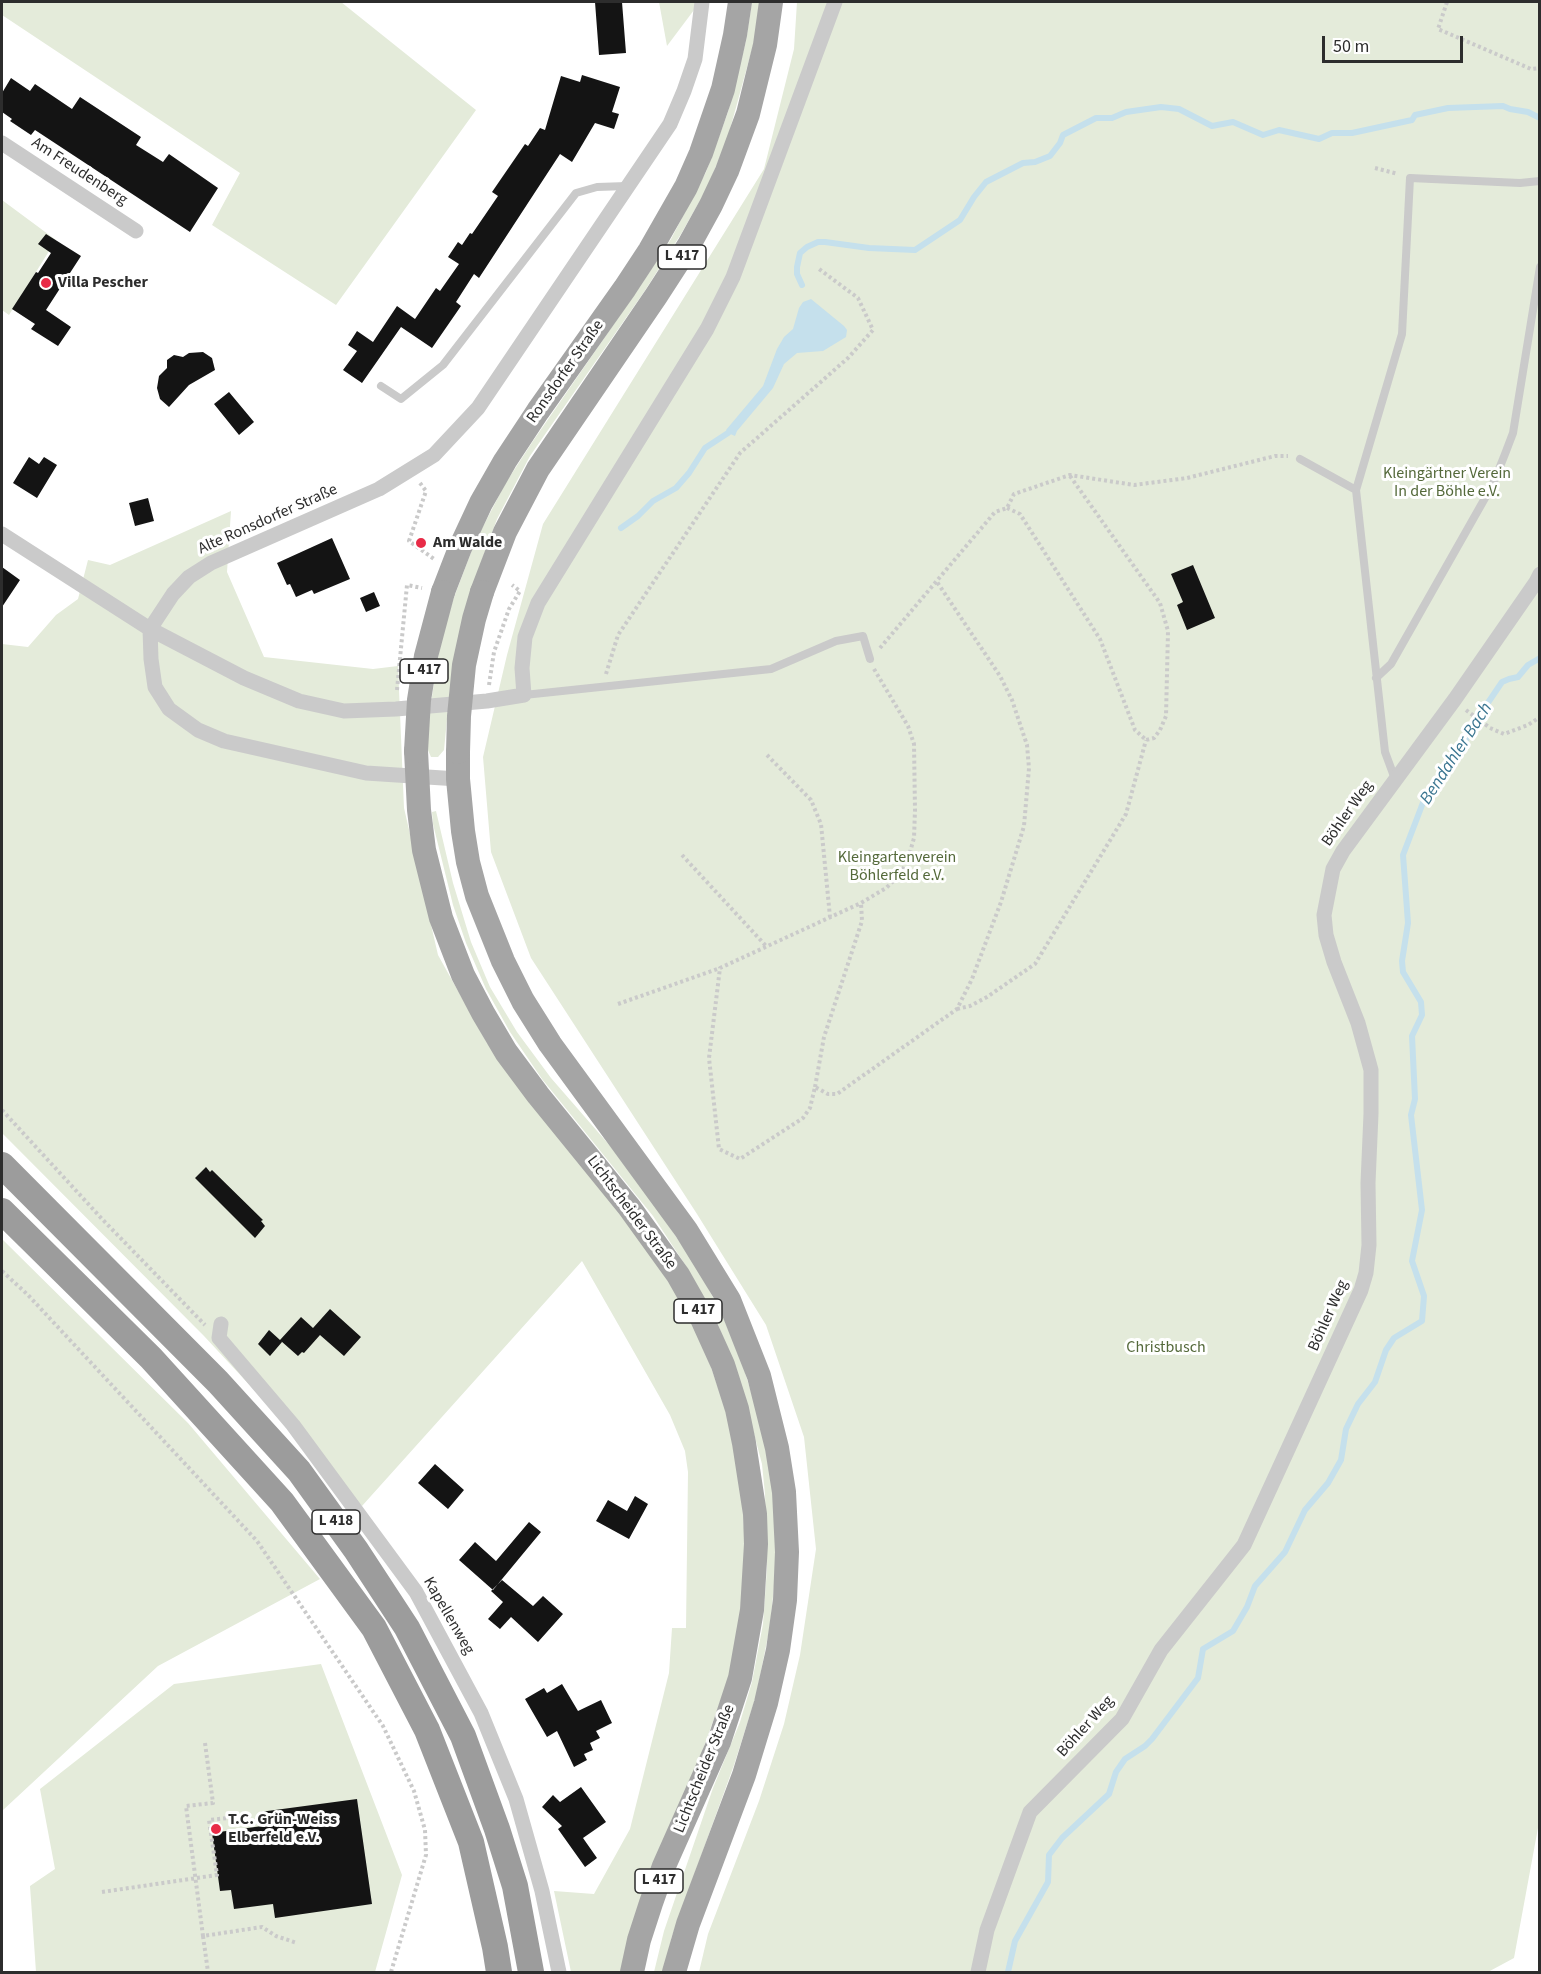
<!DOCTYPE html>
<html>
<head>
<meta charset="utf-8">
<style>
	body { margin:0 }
	#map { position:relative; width:1541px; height:1974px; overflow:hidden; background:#fff; font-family:"Source Sans 3",sans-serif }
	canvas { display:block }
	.frame { position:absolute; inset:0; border:3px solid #2d2d2d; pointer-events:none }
	.scale { position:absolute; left:1322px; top:36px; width:141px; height:27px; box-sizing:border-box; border:3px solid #2d2d2d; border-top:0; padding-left:8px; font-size:18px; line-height:21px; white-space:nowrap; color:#2d2d2d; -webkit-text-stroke:4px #fff; paint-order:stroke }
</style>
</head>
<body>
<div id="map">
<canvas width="1541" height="1974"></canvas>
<div class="frame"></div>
<div class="scale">50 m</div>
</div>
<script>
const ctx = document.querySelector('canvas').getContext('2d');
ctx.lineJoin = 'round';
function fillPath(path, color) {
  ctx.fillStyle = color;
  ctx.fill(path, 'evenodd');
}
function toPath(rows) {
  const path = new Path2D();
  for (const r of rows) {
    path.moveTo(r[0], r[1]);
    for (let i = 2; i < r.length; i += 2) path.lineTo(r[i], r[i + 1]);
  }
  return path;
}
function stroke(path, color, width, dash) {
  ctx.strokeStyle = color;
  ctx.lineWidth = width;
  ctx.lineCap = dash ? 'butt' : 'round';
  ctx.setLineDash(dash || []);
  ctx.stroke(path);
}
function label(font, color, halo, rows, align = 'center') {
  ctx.font = font + ' "Source Sans 3",sans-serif';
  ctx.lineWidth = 6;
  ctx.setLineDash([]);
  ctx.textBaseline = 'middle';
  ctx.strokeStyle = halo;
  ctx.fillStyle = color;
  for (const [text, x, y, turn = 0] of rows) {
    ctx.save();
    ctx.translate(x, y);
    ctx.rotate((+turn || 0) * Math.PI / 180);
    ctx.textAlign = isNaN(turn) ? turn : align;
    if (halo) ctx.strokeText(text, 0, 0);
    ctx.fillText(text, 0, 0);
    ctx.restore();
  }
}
fillPath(toPath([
	[2,2,341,2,476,110,336,305,212,225,240,173,2,15],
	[659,2,700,2,667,46],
	[752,2,760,2,754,42,727,140,707,188,681,234,644,292,530,456,497,519,476,576,450,688,444,750,438,757,431,757,427,748,430,709,440,645,453,600,475,542,505,484,533,441,641,285,671,239,706,172,728,112,746,41],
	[797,2,1539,2,1540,1817,1514,1958,1488,1972,699,1972,708,1934,759,1801,784,1724,800,1655,816,1549,804,1437,766,1325,697,1214,531,958,491,852,483,757,507,655,543,524,764,169,794,49],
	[2,200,56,240,9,315,2,310],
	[231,511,227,572,264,657,373,669,398,666,404,808,438,955,487,1043,595,1177,655,1261,685,1308,710,1364,729,1420,741,1485,745,1543,740,1617,730,1674,623,1972,571,1972,554,1891,594,1894,630,1829,669,1673,672,1628,686,1628,688,1472,685,1451,670,1415,582,1261,362,1506,204,1336,2,1133,2,644,28,647,56,615,78,599,88,560,110,565],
	[436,811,453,883,471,942,490,987,517,1032,551,1078,611,1147,662,1216,696,1266,721,1312,743,1366,756,1408,768,1458,776,1516,776,1567,770,1626,756,1696,734,1765,672,1936,663,1972,654,1972,664,1931,713,1788,740,1722,752,1682,763,1624,767,1568,765,1494,762,1464,742,1388,717,1322,686,1266,653,1216,542,1079,510,1032,486,989,466,943,453,905,433,824,432,812],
	[2,1239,188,1423,320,1579,158,1666,2,1811],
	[321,1664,402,1875,375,1972,36,1972,30,1886,55,1869,40,1789,174,1684]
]), '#e4ebda');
fillPath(toPath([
	[811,299,844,326,847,330,846,337,823,351,797,353,784,364,773,388,737,431,735,436,728,433,726,430,763,386,777,349,784,337,793,329,799,308,803,302]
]), '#c5e0ec');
stroke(toPath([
	[802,285,797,274,797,267,800,253,807,247,818,242,825,242,869,248,915,250,960,220,974,197,986,182,1023,163,1035,162,1050,156,1060,143,1063,135,1096,118,1112,118,1126,112,1161,107,1179,109,1212,126,1233,122,1263,135,1279,130,1319,139,1332,133,1352,133,1412,120,1415,115,1448,108,1503,106,1510,109,1528,112,1540,118],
	[621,528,638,516,653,501,676,488,689,473,705,448,728,433],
	[1008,1972,1015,1941,1048,1882,1049,1855,1062,1838,1109,1794,1116,1772,1125,1759,1145,1746,1152,1739,1198,1678,1203,1649,1233,1631,1247,1607,1255,1586,1285,1552,1305,1510,1328,1483,1341,1460,1346,1429,1358,1404,1375,1382,1386,1350,1394,1338,1422,1321,1424,1296,1412,1261,1422,1210,1411,1115,1415,1099,1412,1036,1422,1015,1421,1002,1403,972,1402,961,1408,923,1403,855,1424,800,1453,763,1479,716,1502,682,1509,679,1518,677,1528,665,1540,658]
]), '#c5e0ec', 6);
fillPath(toPath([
	[595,2,622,2,626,53,599,55],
	[582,75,620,87,612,112,619,114,614,129,595,123,572,162,560,154,479,278,474,274,456,302,461,306,432,348,401,327,362,383,343,370,357,351,348,345,357,331,373,342,397,306,415,319,436,288,440,291,459,264,448,257,458,242,462,245,470,233,472,234,498,196,492,192,525,144,528,146,540,128,545,130,561,76,580,82],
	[11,78,30,91,35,84,72,109,80,97,141,137,136,145,163,162,169,154,218,188,190,232,35,130,31,135,10,121,12,119,2,112,2,93],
	[46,234,81,256,46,310,71,327,58,346,31,329,35,324,12,309,36,272,38,273,51,253,38,244],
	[203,352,212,358,215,370,189,385,169,407,160,399,157,388,159,376,167,368,167,360,174,355,183,357,189,353],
	[229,392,254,422,239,435,214,404],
	[29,457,39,464,44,457,57,465,37,498,13,483],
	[148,498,154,521,135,526,129,503],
	[332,538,350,579,314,594,312,590,296,597,290,584,287,585,277,563],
	[1193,565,1215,618,1187,630,1177,605,1183,602,1171,574],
	[2,567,20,580,2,607],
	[374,592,380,606,366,612,360,598],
	[206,1167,210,1172,212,1170,263,1220,261,1221,265,1226,255,1238,195,1178],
	[330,1309,361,1337,344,1356,320,1335,304,1353,302,1352,298,1356,281,1341,282,1342,270,1356,258,1344,269,1330,280,1340,301,1317,313,1328],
	[435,1464,464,1490,448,1509,418,1483],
	[635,1496,648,1504,629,1539,596,1521,608,1500,627,1511],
	[529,1522,541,1532,493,1590,459,1560,475,1542,496,1561],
	[502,1580,533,1606,543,1596,563,1614,538,1642,511,1617,500,1629,488,1619,503,1602,491,1591],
	[562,1684,578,1711,601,1700,612,1723,596,1731,600,1738,590,1743,593,1750,584,1754,587,1760,574,1767,557,1731,547,1737,525,1699,544,1688,547,1693],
	[581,1787,606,1822,583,1838,597,1858,585,1867,558,1829,562,1826,542,1807,553,1795,560,1802],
	[357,1799,372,1904,275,1918,273,1904,234,1909,231,1890,220,1891,212,1833,262,1826,260,1812]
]), '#141414');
stroke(toPath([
	[1447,2,1438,29,1531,69,1540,68],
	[1375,168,1398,174],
	[1070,476,1160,603,1168,631,1166,716,1160,730,1154,738,1146,740],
	[420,483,426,491,409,541,434,559],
	[1007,508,1020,514,1100,639,1135,730,1146,740],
	[880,648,995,512,1007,508,1014,494,1070,475,1134,485,1187,478,1275,456,1288,456],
	[874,669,908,726,914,744,915,810,914,838,908,859,900,875,886,888,861,903,720,968,709,1058,719,1149,740,1159,803,1118,810,1108,815,1087,828,1094,837,1094,957,1009,972,979,1001,902,1024,826,1029,768,1027,745,1012,700,1000,676,937,582],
	[606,674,618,635,740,453,848,358,873,330,858,298,819,269],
	[489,685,494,652,509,609,520,591,512,585],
	[397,690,407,585,422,588],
	[1466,710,1490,728,1504,734,1528,725,1540,717],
	[767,755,811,800,821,824,830,917],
	[682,855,766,946],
	[618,1004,720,968],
	[957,1009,970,1006,987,997,1035,964,1126,814,1146,740],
	[815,1087,824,1037,862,921,861,903],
	[2,1110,103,1220,205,1325],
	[2,1271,28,1295,257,1541,383,1726,414,1791,425,1830,426,1855,391,1972],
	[205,1743,213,1803,186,1806,203,1936,262,1927,276,1936,297,1943],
	[102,1892,217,1875,209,1820,247,1816],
	[203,1936,208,1972]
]), '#cacaca', 4, [3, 3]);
stroke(toPath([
	[381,386,401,399,443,365,576,193,597,187,627,186],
	[1300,459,1356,490,1385,752,1395,779],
	[1356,490,1402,334,1410,178,1520,183,1540,181],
	[1376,678,1391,664,1493,484,1505,454,1513,433,1540,267],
	[524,695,771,669,836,641,863,636,870,659]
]), '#cacaca', 8);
stroke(toPath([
	[2,143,136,231],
	[2,534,150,629,244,678,299,701,344,711,396,709,487,701,524,695,522,668,525,637,538,603,707,329,733,277,835,2],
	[458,779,366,773,224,741,198,730,169,709,155,687,151,659,150,629,173,594,189,577,211,563,379,489,434,455,478,408,670,124,684,91,695,59,702,2],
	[221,1324,219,1338,293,1425,416,1592,481,1713,516,1799,542,1891,559,1972],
	[978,1972,987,1930,1030,1812,1122,1719,1161,1650,1244,1545,1361,1290,1366,1273,1369,1245,1368,1183,1371,1114,1371,1070,1358,1023,1334,962,1326,935,1324,915,1333,869,1343,851,1455,699,1536,582,1540,574]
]), '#cacaca', 15);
stroke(toPath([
	[443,592,460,548,481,503,505,461,538,411,625,288,650,250,686,187,701,153,723,89,735,35,740,2],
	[482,592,505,532,538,469,656,296,689,245,711,205,727,171,748,114,765,45,771,2],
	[416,751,419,810,424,850,441,918,463,975,483,1013,506,1052,538,1095,629,1207,678,1275,699,1312,723,1365,737,1409,744,1443,755,1514,756,1544,752,1610,740,1678,719,1742,664,1866,651,1903,639,1940,632,1972],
	[458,752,458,779,463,831,468,862,477,896,503,961,523,1001,550,1044,686,1230,729,1300,759,1376,777,1448,784,1492,787,1552,785,1600,778,1650,766,1703,744,1775,688,1924,674,1972]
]), '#a5a5a5', 24);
stroke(toPath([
	[2,1165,218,1382,299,1471,356,1550,407,1628,463,1736,497,1829,515,1886,531,1972],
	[2,1211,151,1358,282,1502,374,1628,427,1730,471,1842,495,1947,499,1972]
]), '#9c9c9c', 26);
stroke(toPath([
	[416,751,419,700,426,656,443,592],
	[458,752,459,716,464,665,474,619,482,592]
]), '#a5a5a5', 24);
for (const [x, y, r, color] of [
	[46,283,6,"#e82b47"],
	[421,543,6,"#e82b47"],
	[216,1829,6,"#e82b47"]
]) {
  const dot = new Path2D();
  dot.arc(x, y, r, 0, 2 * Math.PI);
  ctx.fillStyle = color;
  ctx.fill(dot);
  stroke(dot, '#fff', 2);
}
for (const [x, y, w] of [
	[682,257,48],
	[424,671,48],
	[698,1311,48],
	[336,1522,48],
	[659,1881,48]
]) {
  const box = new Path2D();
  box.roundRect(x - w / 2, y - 12, w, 24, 4.5);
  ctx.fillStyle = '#fff';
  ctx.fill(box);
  stroke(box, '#2d2d2d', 1.5);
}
label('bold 15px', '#2d2d2d', null, [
	["L 417",682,257],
	["L 417",424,671],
	["L 417",698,1311],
	["L 418",336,1522],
	["L 417",659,1881]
]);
label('16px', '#2d2d2d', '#fff', [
	["Am Freudenberg",79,172,33],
	["Ronsdorfer Straße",566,372,-55],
	["Alte Ronsdorfer Straße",268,520,-24],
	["Böhler Weg",1348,814,-55],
	["Lichtscheider Straße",631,1213,53],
	["Böhler Weg",1329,1316,-66],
	["Kapellenweg",448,1616,60],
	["Böhler Weg",1086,1727,-48],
	["Lichtscheider Straße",705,1769,-68]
]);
label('bold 16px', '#2d2d2d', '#fff', [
	["Villa Pescher",58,283],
	["Am Walde",433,543],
	["T.C. Grün-Weiss",228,1820],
	["Elberfeld e.V.",228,1838]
], 'left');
label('16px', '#54693a', '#fff', [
	["Kleingärtner Verein",1447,474],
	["In der Böhle e.V.",1447,492],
	["Kleingartenverein",897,858],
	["Böhlerfeld e.V.",897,876],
	["Christbusch",1166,1348]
]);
label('italic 18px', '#3a7590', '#fff', [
	["Bendahler Bach",1457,754,-57]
]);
</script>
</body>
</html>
